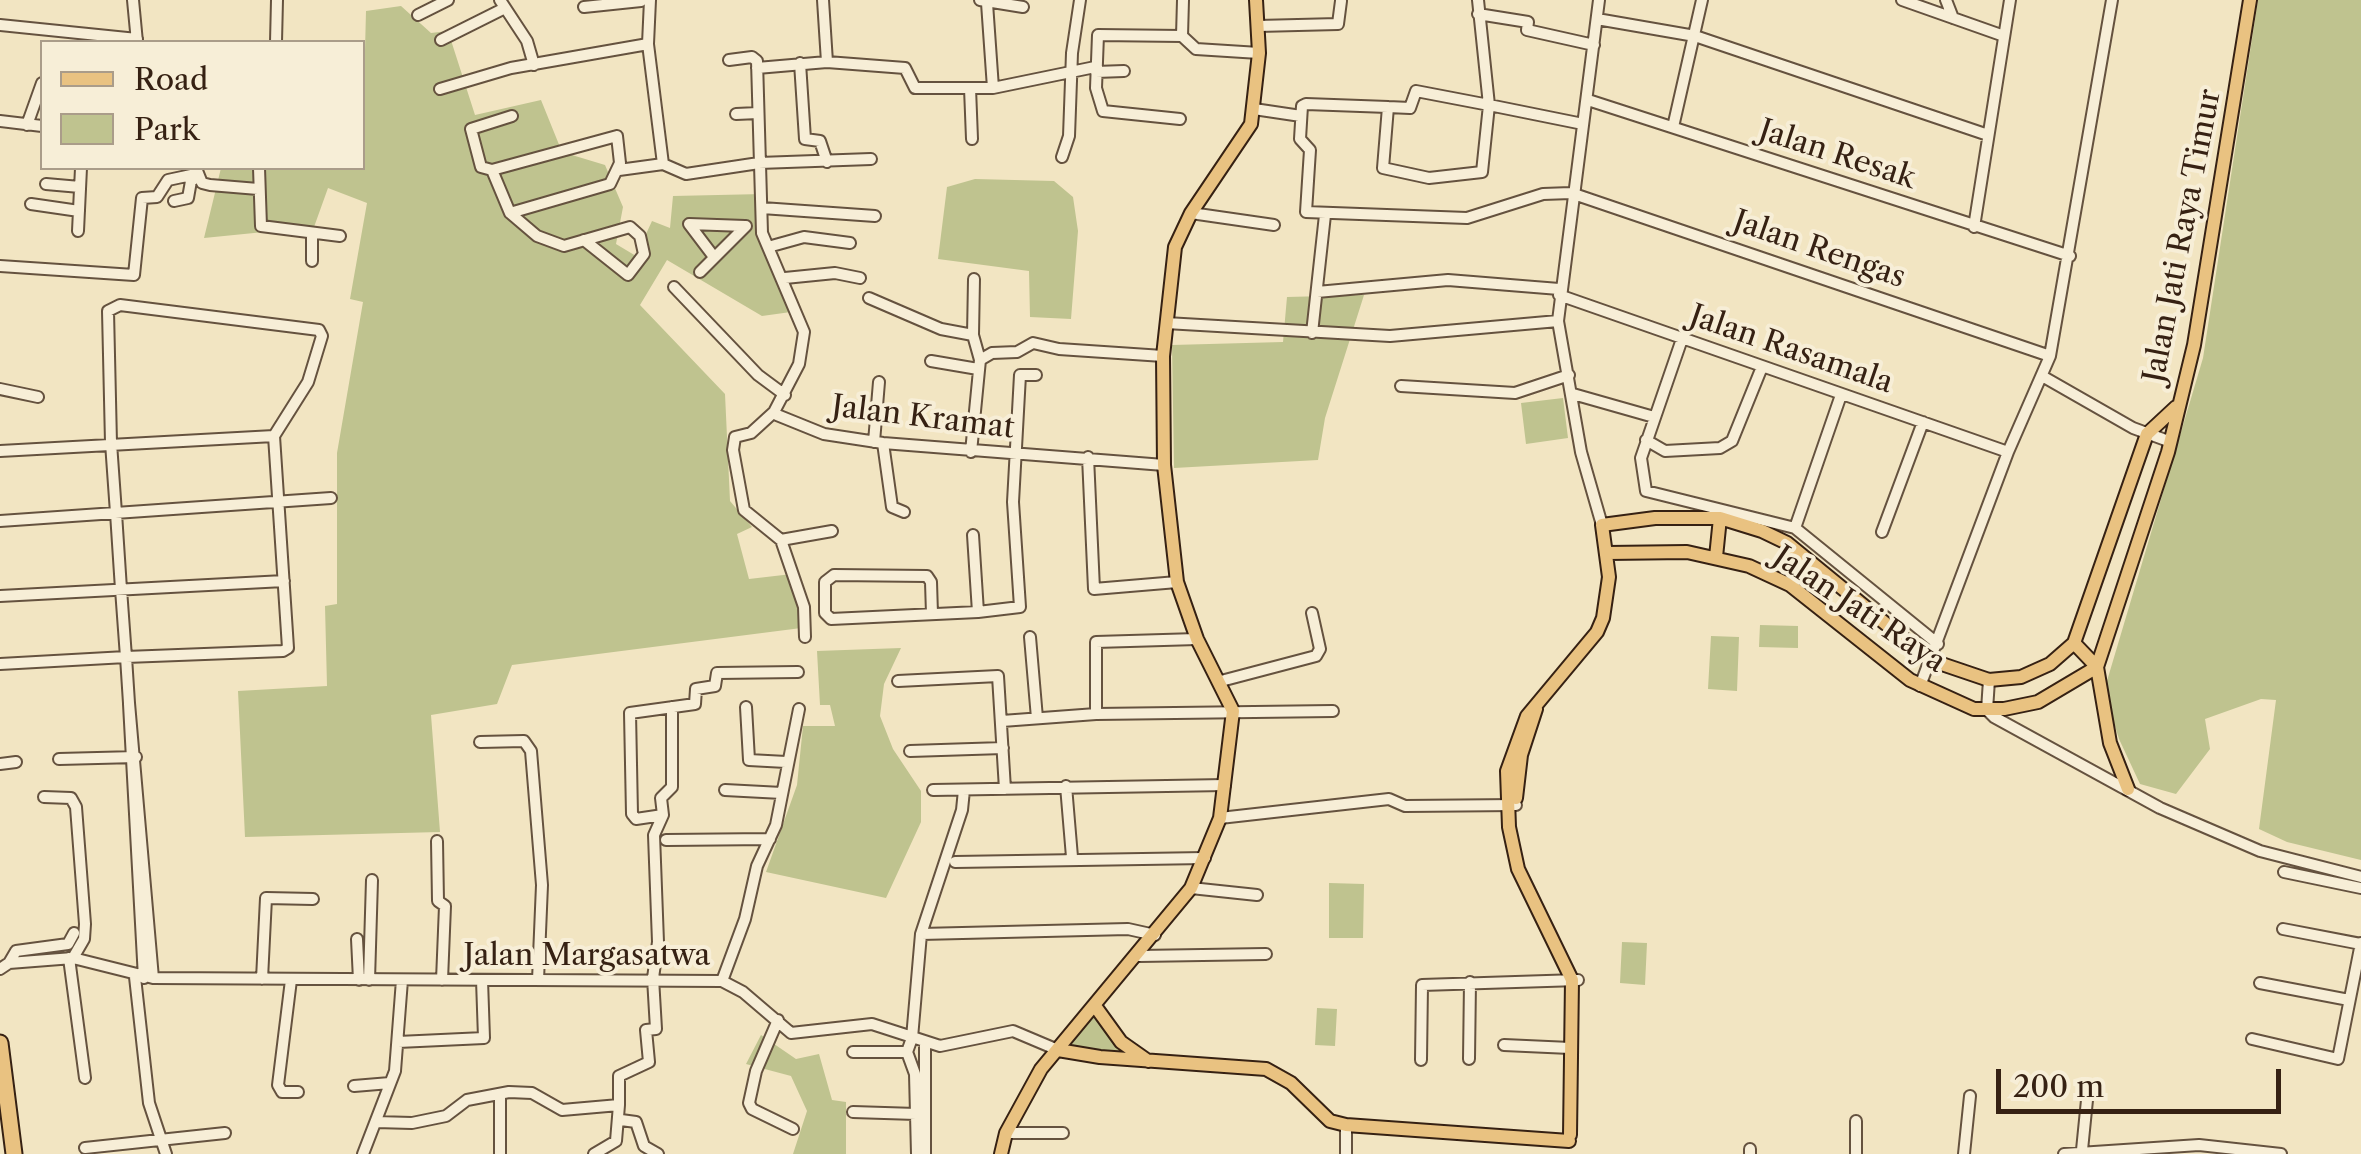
<!DOCTYPE html>
<html>
<head>
<meta charset="utf-8">
<style>
	body { margin:0 }
	#map { position:relative; width:2361px; height:1154px; overflow:hidden; background:#f2e5c2; font-family:"Libre Caslon Text",serif }
	canvas { display:block }
	.legend { position:absolute; left:40px; top:40px; width:325px; height:130px; box-sizing:border-box; background:#f7eed7; border:2px solid #aa9c89; margin:0; padding:12px 18px; list-style:none; font-size:30px; color:#362113 }
	.legend li { display:flex; align-items:center; gap:20px; height:50px }
	.legend b { width:50px; border:2px solid #aa9c89 }
	.scale { position:absolute; left:1996px; top:1069px; width:285px; height:45px; box-sizing:border-box; border:5px solid #362113; border-top:0; padding-left:12px; font-size:30px; line-height:35px; white-space:nowrap; color:#362113; -webkit-text-stroke:8px #f7eed7; paint-order:stroke }
</style>
</head>
<body>
<div id="map">
<canvas width="2361" height="1154"></canvas>
<ul class="legend">
<li><b style="height:12px;background:#e9c281"></b>Road</li>
<li><b style="height:28px;background:#bfc38f"></b>Park</li>
</ul>
<div class="scale">200 m</div>
</div>
<script>
const ctx = document.querySelector('canvas').getContext('2d');
ctx.lineJoin = 'round';
function fillPath(path, color) {
  ctx.fillStyle = color;
  ctx.fill(path, 'evenodd');
}
function toPath(rows) {
  const path = new Path2D();
  for (const r of rows) {
    path.moveTo(r[0], r[1]);
    for (let i = 2; i < r.length; i += 2) path.lineTo(r[i], r[i + 1]);
  }
  return path;
}
function stroke(path, color, width, dash) {
  ctx.strokeStyle = color;
  ctx.lineWidth = width;
  ctx.lineCap = dash ? 'butt' : 'round';
  ctx.setLineDash(dash || []);
  ctx.stroke(path);
}
function label(font, color, halo, rows, align = 'center') {
  ctx.font = font + ' "Libre Caslon Text",serif';
  ctx.lineWidth = 8;
  ctx.setLineDash([]);
  ctx.textBaseline = 'middle';
  ctx.strokeStyle = halo;
  ctx.fillStyle = color;
  for (const [text, x, y, turn = 0] of rows) {
    ctx.save();
    ctx.translate(x, y);
    ctx.rotate((+turn || 0) * Math.PI / 180);
    ctx.textAlign = isNaN(turn) ? turn : align;
    if (halo) ctx.strokeText(text, 0, 0);
    ctx.fillText(text, 0, 0);
    ctx.restore();
  }
}
fillPath(toPath([
	[2258,0,2361,0,2361,860,2287,842,2259,829,2276,700,2261,699,2205,719,2210,749,2176,794,2140,784,2119,739,2104,691,2203,358],
	[401,6,431,33,448,31,475,115,541,100,562,152,605,165,623,207,616,244,636,256,652,221,670,228,673,196,763,194,766,238,798,311,762,316,667,260,640,305,725,394,730,501,752,527,737,534,749,579,792,574,809,627,512,665,497,704,431,715,440,832,245,837,238,691,327,686,325,606,337,604,337,453,363,302,350,299,367,203,328,188,314,227,204,238,221,168,362,168,366,11],
	[975,179,1054,181,1073,197,1078,231,1071,319,1030,317,1029,271,938,259,947,187],
	[1364,295,1325,418,1318,460,1174,468,1172,345,1283,342,1287,297],
	[1563,398,1568,438,1526,444,1521,403],
	[1760,625,1798,626,1798,648,1759,647],
	[1711,636,1739,637,1737,691,1708,689],
	[901,648,884,684,880,716,893,749,921,791,921,822,886,898,766,872,797,785,803,726,835,726,830,705,820,705,817,651],
	[1329,883,1364,884,1363,938,1329,938],
	[1622,942,1647,943,1645,985,1620,983],
	[1317,1008,1337,1009,1335,1046,1315,1045],
	[1094,1016,1111,1039,1129,1054,1069,1046],
	[761,1035,796,1059,819,1054,832,1100,846,1102,846,1154,793,1154,807,1111,791,1076,746,1064]
]), '#bfc38f');
const minor = toPath([
	[133,0,137,42],
	[500,0,527,41,534,65],
	[650,0,648,44,663,164],
	[823,0,827,62],
	[980,0,1023,7],
	[1478,0,1489,105,1583,124],
	[1599,0,1558,321,1581,452,1602,525],
	[1902,0,2004,36],
	[1946,0,1953,18],
	[987,3,993,88],
	[584,7,641,1],
	[1478,14,1528,22,1527,30,1594,45],
	[418,15,448,0],
	[1597,19,1695,36,1988,135],
	[0,25,137,39],
	[1258,26,1338,24,1341,1],
	[1182,36,1183,0],
	[441,40,505,8],
	[276,42,277,0],
	[729,60,752,57,757,61,762,233,804,332,799,364,774,412,777,415,824,434,883,443,1164,465],
	[800,63,805,139,820,141,827,162],
	[757,68,827,62,905,68,915,88,993,88,1095,67],
	[1096,72,1124,71],
	[970,88,972,139],
	[440,89,511,68,648,44],
	[1588,100,2070,256],
	[1388,107,1383,168,1429,178,1482,172,1489,105,1416,91,1410,108,1388,107,1306,104,1302,106,1300,139,1310,150,1306,212,1467,218,1543,194,1571,193,2050,356],
	[1254,109,1301,116],
	[736,114,758,113],
	[1180,119,1103,111,1096,88,1098,35,1182,36,1196,49,1259,53],
	[0,121,42,126],
	[27,125,42,83],
	[1673,127,1702,0],
	[1062,157,1069,136,1072,53,1080,0],
	[663,164,686,174,759,163,871,159],
	[196,168,202,183,210,185,258,189],
	[259,168,261,226,340,236],
	[492,170,510,213,537,236,564,246,630,227,640,236,644,254,628,275,584,240],
	[619,170,663,164],
	[46,184,80,187],
	[174,201,188,198,191,181,198,177],
	[31,204,79,211],
	[762,208,875,216],
	[510,213,610,184,620,163,617,136,492,170,481,167,471,129,512,116],
	[1191,213,1274,225],
	[1974,227,2010,0],
	[78,231,81,168],
	[768,247,804,237,850,243],
	[714,257,689,224,745,226],
	[312,261,312,233],
	[0,266,134,275,142,198,157,197,168,180,196,174],
	[700,272,746,226],
	[785,278,835,273,860,278],
	[674,287,758,375,785,395],
	[1317,292,1448,280,1559,289],
	[1559,295,2008,452],
	[869,298,941,329,973,335,980,360],
	[1166,323,1390,336,1558,321],
	[1312,333,1325,215],
	[973,335,974,279],
	[1682,339,1641,458,1646,491,1795,528,1938,644],
	[980,360,992,353,1017,352,1033,343,1059,349,1163,356],
	[931,361,978,369],
	[2042,376,2133,428,2171,442],
	[1401,386,1515,393,1569,375],
	[0,389,38,397],
	[1573,394,1654,417],
	[774,412,751,433,735,437,733,450,744,510,781,540,804,607,805,637],
	[1646,440,1665,451,1720,448,1732,441,1762,367],
	[874,442,879,382],
	[883,443,892,507,904,512],
	[0,451,274,436],
	[971,452,980,360],
	[1088,457,1094,589,1177,582],
	[0,521,331,498],
	[1795,528,1841,395],
	[1882,532,1923,422],
	[973,535,978,612],
	[781,540,832,531],
	[0,596,284,581],
	[932,614,931,582,927,576,834,575,825,582,825,613,831,619,978,612,1020,607,1013,502,1020,375,1036,375],
	[1030,637,1037,718],
	[0,664,126,657,283,651,288,648,274,436,308,382,322,336,319,330,120,305,108,311,111,443,116,513,121,589,126,657,129,703,153,978],
	[1989,680,1987,710,1994,717,2160,808,2260,851,2361,877],
	[898,681,998,676,1005,789],
	[1221,681,1316,656,1320,649,1312,613],
	[1920,686,2008,452,2050,356,2112,0],
	[129,704,144,978],
	[746,707,749,760,786,762],
	[1096,714,1096,642,1197,639],
	[1002,721,1096,714,1333,711],
	[480,742,524,741,531,751,542,885,538,980],
	[910,751,1003,748],
	[59,759,136,757],
	[0,764,16,762],
	[1066,786,1072,857],
	[725,790,782,793],
	[933,790,1225,785],
	[44,797,71,798,76,807,85,924,84,939,73,958],
	[663,815,636,819,632,814,630,713,695,704,696,689,715,686,717,673,798,672],
	[1220,818,1389,799,1405,806,1516,805],
	[666,840,770,839],
	[437,841,438,901,445,906,442,980],
	[955,862,1205,858],
	[2284,872,2361,888],
	[1191,888,1257,895],
	[2283,929,2361,944],
	[921,934,1128,929,1155,935],
	[357,939,359,980],
	[1139,956,1266,954],
	[69,958,85,1078],
	[9,963,16,951,68,944,74,933],
	[0,969,9,963,73,958,153,978,722,981,743,992,791,1033,872,1024,940,1046,1013,1031,1058,1050],
	[135,977,149,1103,166,1154],
	[262,979,266,898,313,899],
	[291,980,278,1085,282,1092,298,1092],
	[369,980,372,880],
	[722,981,745,919,757,866,776,825,799,709],
	[2260,983,2349,1000],
	[778,1020,756,1071,749,1103,752,1109,793,1129],
	[2252,1039,2338,1059,2361,943],
	[398,1042,484,1038,482,980],
	[1504,1045,1570,1048],
	[853,1052,907,1052],
	[1469,1059,1470,982],
	[1421,1060,1422,985,1578,980],
	[354,1086,390,1083],
	[500,1096,500,1154],
	[853,1112,916,1114],
	[621,1120,636,1122,644,1146,658,1154],
	[376,1122,412,1123,446,1116,467,1100,509,1092,532,1093,562,1110,619,1105,619,1076,649,1062,646,1030,656,1029,653,978,658,942,654,835,663,815,661,798,672,787,672,707],
	[1006,1133,1063,1133],
	[85,1148,225,1133],
	[2082,1150,2088,1090],
	[363,1154,395,1071,402,980],
	[594,1154,616,1141,619,1105],
	[917,1154,915,1074,907,1052,912,1038,921,934,962,810,964,790],
	[925,1154,925,1044],
	[1346,1154,1346,1125],
	[1750,1154,1750,1149],
	[1856,1154,1856,1121],
	[1964,1154,1970,1096],
	[2064,1154,2199,1145,2281,1154]
]);
const major = toPath([
	[1608,553,1687,552,1749,566,1790,585,1910,680,1974,709,2004,709,2038,702,2097,667,2168,452,2194,345,2250,0],
	[1716,557,1720,518],
	[2074,643,2097,667,2110,743,2128,789],
	[1516,798,1521,755,1536,709],
	[1095,1006,1121,1042,1148,1061],
	[1058,1050,1100,1057,1266,1069,1291,1083,1330,1121,1346,1125,1569,1141],
	[1570,1135,1572,980,1518,869,1509,827,1507,771,1527,716,1597,632,1603,618,1609,577,1602,525,1655,518,1720,518,1762,531,1787,543,1930,660,1989,680,2021,677,2050,664,2074,643,2147,434,2176,407],
	[1001,1154,1006,1133,1041,1069,1191,888,1220,818,1233,711,1197,639,1177,582,1164,465,1163,356,1175,247,1191,213,1251,124,1259,53,1256,0]
]);
const highway = toPath([
	[0,1043,14,1154]
]);
stroke(minor, '#65523f', 14);
stroke(major, '#362113', 16);
stroke(highway, '#362113', 19);
stroke(minor, '#f7eed7', 10);
stroke(major, '#e9c281', 12);
stroke(highway, '#e9c281', 15);
label('30px', '#362113', '#f7eed7', [
	["Jalan Resak",1837,155,18],
	["Jalan Jati Raya Timur",2183,236,-79],
	["Jalan Rengas",1819,250,19],
	["Jalan Rasamala",1791,350,19],
	["Jalan Kramat",923,418,7],
	["Jalan Jati Raya",1859,610,34],
	["Jalan Margasatwa",587,956]
]);
</script>
</body>
</html>
